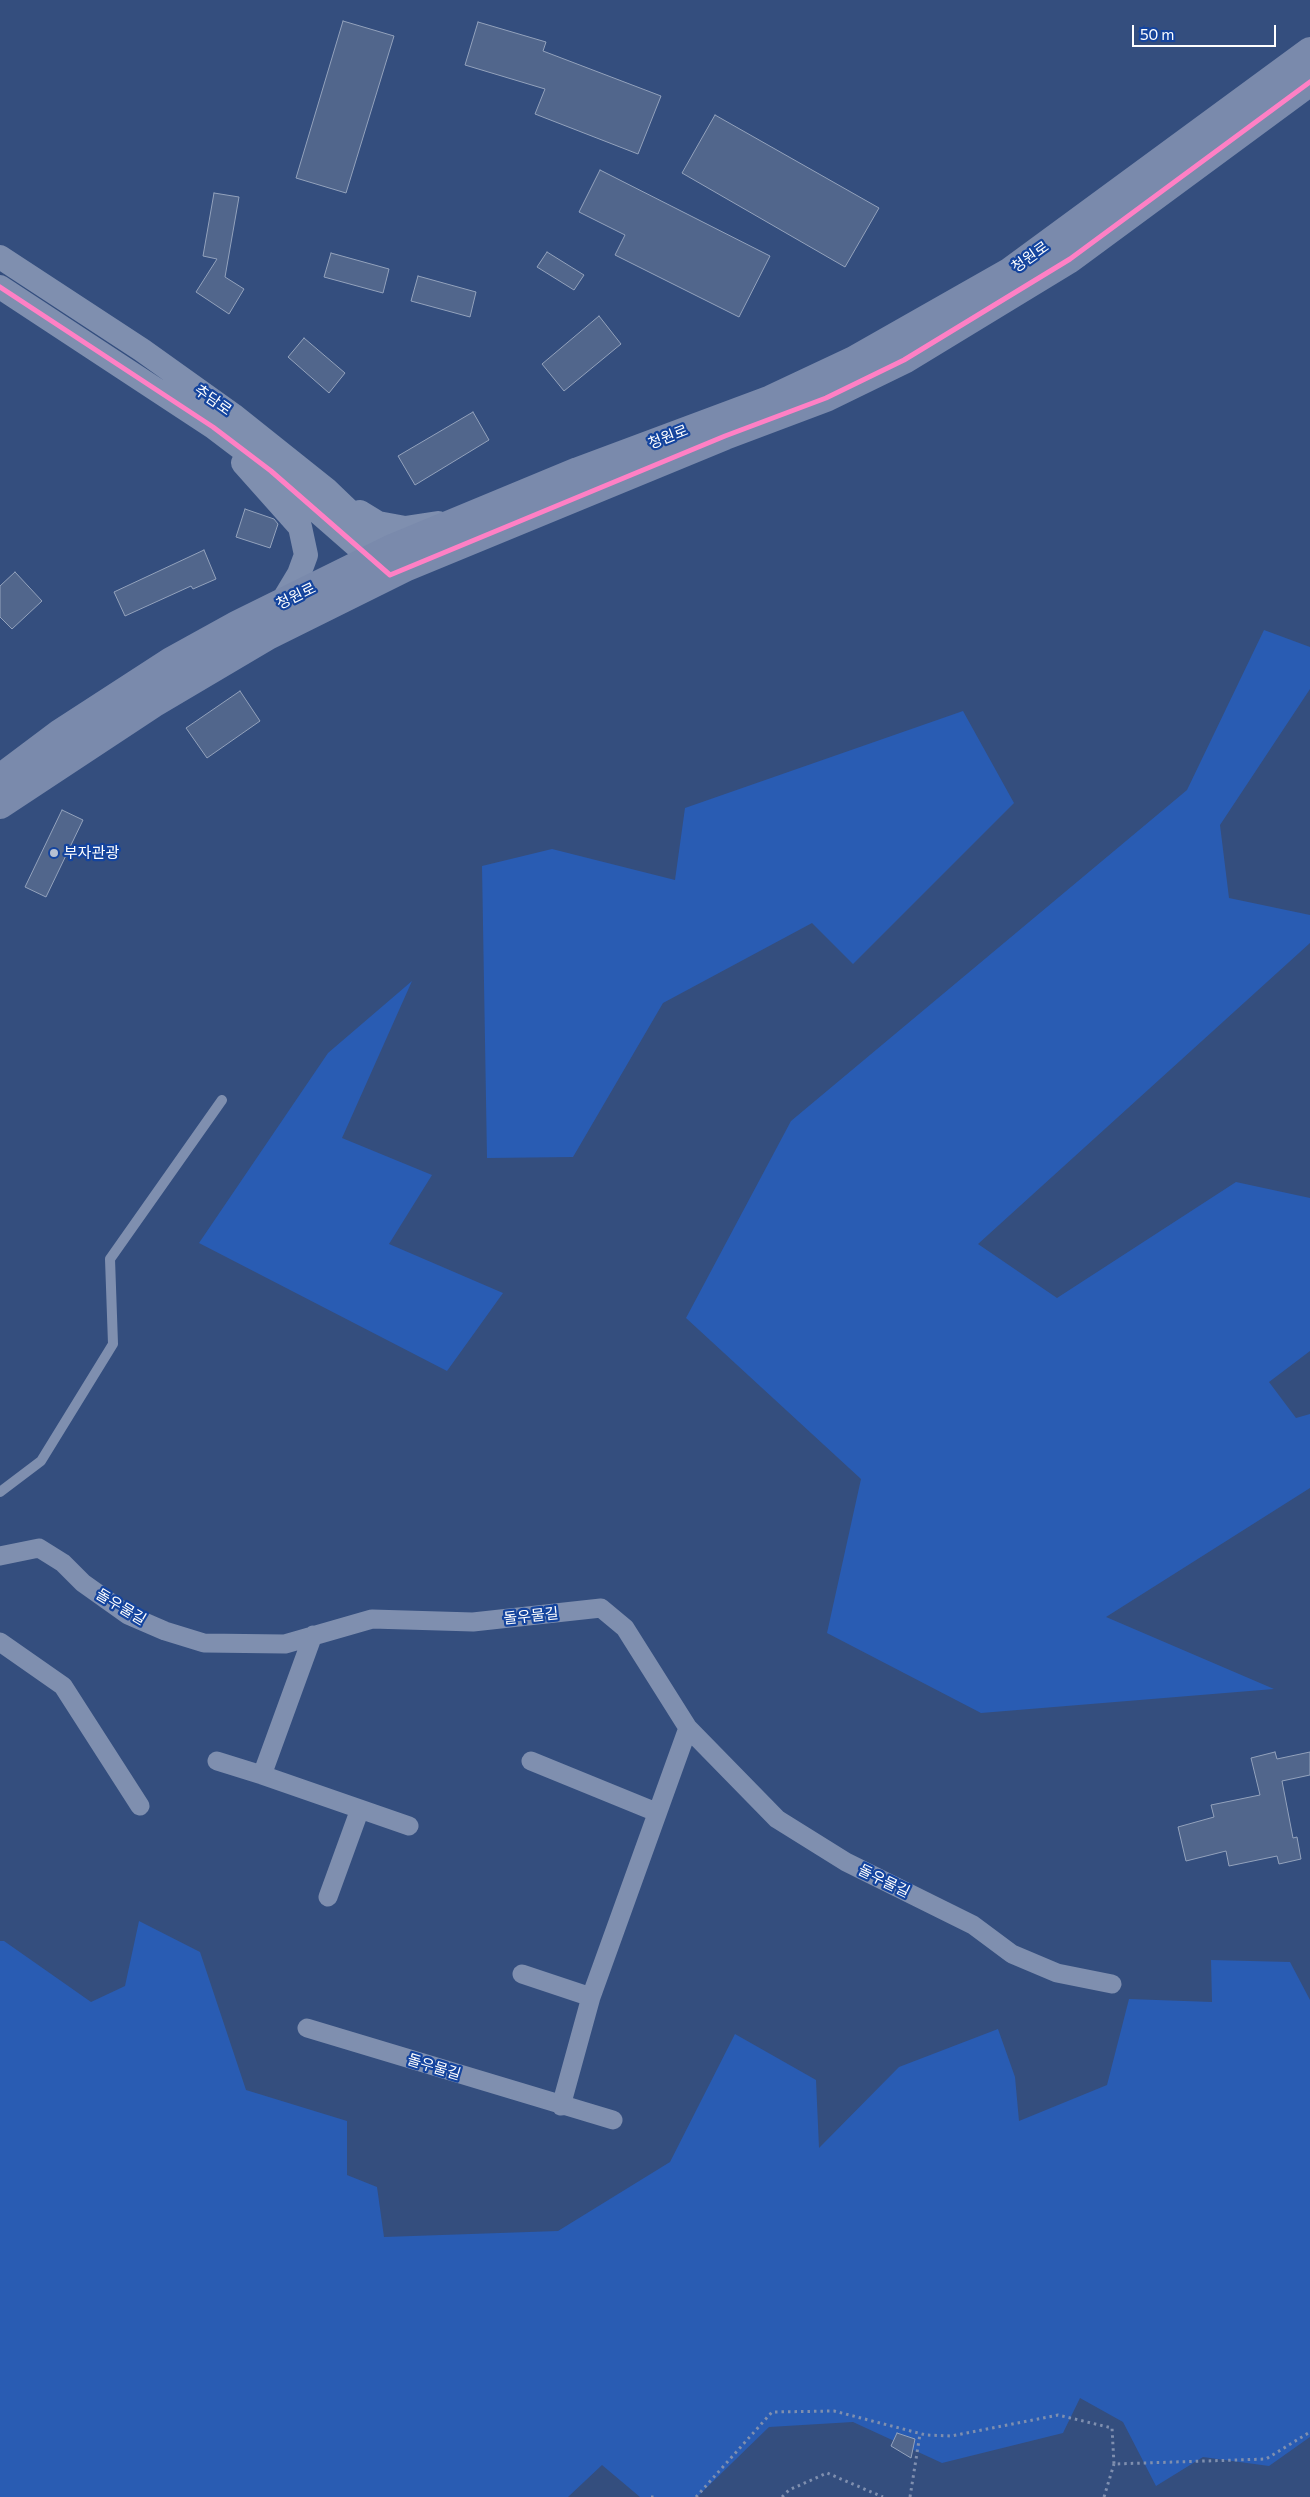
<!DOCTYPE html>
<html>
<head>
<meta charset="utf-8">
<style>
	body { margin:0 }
	#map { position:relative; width:1310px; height:2497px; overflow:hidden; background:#344e7e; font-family:Commissioner,sans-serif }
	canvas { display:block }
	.scale { position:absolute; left:1132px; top:25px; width:144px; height:22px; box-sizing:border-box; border:2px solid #fff; border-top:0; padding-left:6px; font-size:15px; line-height:18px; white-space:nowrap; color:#fff; -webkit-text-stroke:4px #14449e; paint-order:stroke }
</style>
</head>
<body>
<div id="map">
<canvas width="1310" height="2497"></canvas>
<div class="scale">50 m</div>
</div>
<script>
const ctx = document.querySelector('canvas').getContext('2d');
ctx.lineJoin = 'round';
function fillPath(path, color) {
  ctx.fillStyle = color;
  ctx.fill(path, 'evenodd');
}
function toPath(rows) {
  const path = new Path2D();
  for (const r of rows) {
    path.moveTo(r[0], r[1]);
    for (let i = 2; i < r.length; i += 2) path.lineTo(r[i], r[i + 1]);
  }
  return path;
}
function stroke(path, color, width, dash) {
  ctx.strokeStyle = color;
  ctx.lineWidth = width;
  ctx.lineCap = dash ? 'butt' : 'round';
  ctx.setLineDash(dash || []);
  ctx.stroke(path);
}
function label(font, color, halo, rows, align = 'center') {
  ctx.font = font + ' Commissioner,"Noto Sans KR",sans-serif';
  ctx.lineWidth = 4.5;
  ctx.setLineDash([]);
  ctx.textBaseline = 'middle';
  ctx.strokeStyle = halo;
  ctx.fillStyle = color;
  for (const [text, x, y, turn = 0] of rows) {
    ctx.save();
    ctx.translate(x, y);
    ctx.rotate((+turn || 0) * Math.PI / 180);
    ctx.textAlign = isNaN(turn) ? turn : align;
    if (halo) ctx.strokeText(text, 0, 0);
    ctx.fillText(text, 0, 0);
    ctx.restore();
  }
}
fillPath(toPath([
	[1264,630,1310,647,1310,689,1220,825,1229,898,1310,915,1310,943,978,1244,1057,1298,1236,1182,1310,1198,1310,1351,1269,1382,1296,1418,1310,1414,1310,1488,1106,1617,1274,1689,981,1713,827,1633,861,1479,686,1318,791,1121,1187,790],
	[963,711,1014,803,853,964,812,923,663,1003,573,1157,487,1158,482,866,552,849,675,880,685,808],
	[412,981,342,1138,432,1175,389,1244,503,1293,447,1371,199,1243,328,1053],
	[139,1921,200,1952,246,2090,347,2121,347,2175,377,2187,384,2237,558,2231,670,2162,735,2034,816,2080,819,2148,899,2067,998,2029,1015,2077,1019,2121,1107,2085,1129,1999,1212,2002,1211,1960,1290,1962,1310,2000,1310,2437,1269,2466,1203,2457,1156,2486,1123,2422,1080,2398,1063,2433,942,2463,853,2422,769,2427,697,2497,640,2497,602,2465,568,2497,0,2497,0,1941,4,1941,91,2002,125,1986]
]), '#295cb3');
const building = toPath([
	[343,21,394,36,346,193,296,178,343,21],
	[478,22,546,42,543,51,661,96,638,154,535,114,545,89,465,65,478,22],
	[715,115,879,208,845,267,682,173,715,115],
	[600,170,770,256,739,317,615,255,625,235,579,212,600,170],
	[214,193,239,197,225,277,244,289,229,314,196,292,217,259,203,256,214,193],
	[547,252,584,275,574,290,537,267,547,252],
	[331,253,389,269,383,293,324,277,331,253],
	[418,276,476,292,470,317,411,301,418,276],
	[599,316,621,344,564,391,542,364,599,316],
	[304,338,345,373,329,393,288,357,304,338],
	[473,412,489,440,415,485,398,456,473,412],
	[245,509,274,519,278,524,270,548,236,537,245,509],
	[204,550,216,579,193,589,191,586,125,616,114,592,204,550],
	[15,572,42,601,12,629,0,617,0,586,15,572],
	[240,691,260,721,207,758,186,728,240,691],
	[62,810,83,820,46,897,25,887,62,810],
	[1275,1752,1277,1759,1310,1752,1310,1775,1282,1781,1293,1838,1297,1837,1301,1859,1279,1864,1277,1856,1229,1866,1226,1851,1186,1861,1178,1827,1214,1817,1211,1805,1260,1795,1251,1758,1275,1752],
	[897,2433,915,2439,911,2458,891,2446,897,2433]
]);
fillPath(building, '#51668c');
stroke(building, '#93a2bc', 1);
stroke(toPath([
	[651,2497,654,2497],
	[696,2497,772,2412,834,2411,926,2435,951,2436,1058,2415,1112,2428,1114,2464,1266,2459,1310,2432],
	[782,2497,789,2490,827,2473,883,2497],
	[910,2497,920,2434],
	[1104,2497,1114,2464]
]), '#7f8faf', 3, [2.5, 4]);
stroke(toPath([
	[0,1492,41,1461,113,1344,110,1259,222,1100]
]), '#7f8faf', 10);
stroke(toPath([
	[0,1556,39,1548,63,1563,83,1583,128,1615,165,1631,204,1643,285,1644,372,1619,473,1622,601,1608,625,1628,688,1728,777,1819,846,1862,973,1925,1012,1954,1057,1973,1112,1984],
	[0,1642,63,1686,140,1806],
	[217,1761,262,1775,313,1635],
	[531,1761,656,1812],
	[262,1775,360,1809],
	[328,1897,360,1809,409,1826],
	[522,1974,591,1997],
	[307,2028,613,2120],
	[561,2106,591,1997,688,1728]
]), '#7f8faf', 19);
stroke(toPath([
	[0,257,142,350,233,415,327,490,402,562],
	[0,287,213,427,271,471,383,569],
	[243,463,300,527,306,555,299,574,281,604],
	[360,512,378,523,405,528,438,523]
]), '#7f8faf', 24);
stroke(toPath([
	[0,778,60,733,171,661,238,624,390,549,578,471,771,399,854,360,1009,272,1310,51],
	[0,805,153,704,268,636,407,567,725,436,826,398,904,360,1070,259,1310,82]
]), '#7a8aac', 28);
stroke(toPath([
	[0,287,213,427,271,471,390,575,725,436,826,398,904,360,1070,259,1310,82]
]), '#ff80c5', 5);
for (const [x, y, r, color] of [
	[54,853,5,"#b8c1d2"]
]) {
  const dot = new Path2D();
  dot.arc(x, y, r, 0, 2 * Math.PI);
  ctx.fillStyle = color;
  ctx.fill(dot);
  stroke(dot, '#14449e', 2);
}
label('15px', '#fff', '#14449e', [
	["청원로",1030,257,-35],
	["추담로",213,400,35],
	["청원로",668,437,-21],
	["청원로",296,596,-26],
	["돌우물길",121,1607,31],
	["돌우물길",531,1616,-6],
	["돌우물길",884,1881,26],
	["돌우물길",434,2067,17]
]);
label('15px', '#fff', '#14449e', [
	["부자관광",64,853]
], 'left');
</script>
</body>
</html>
